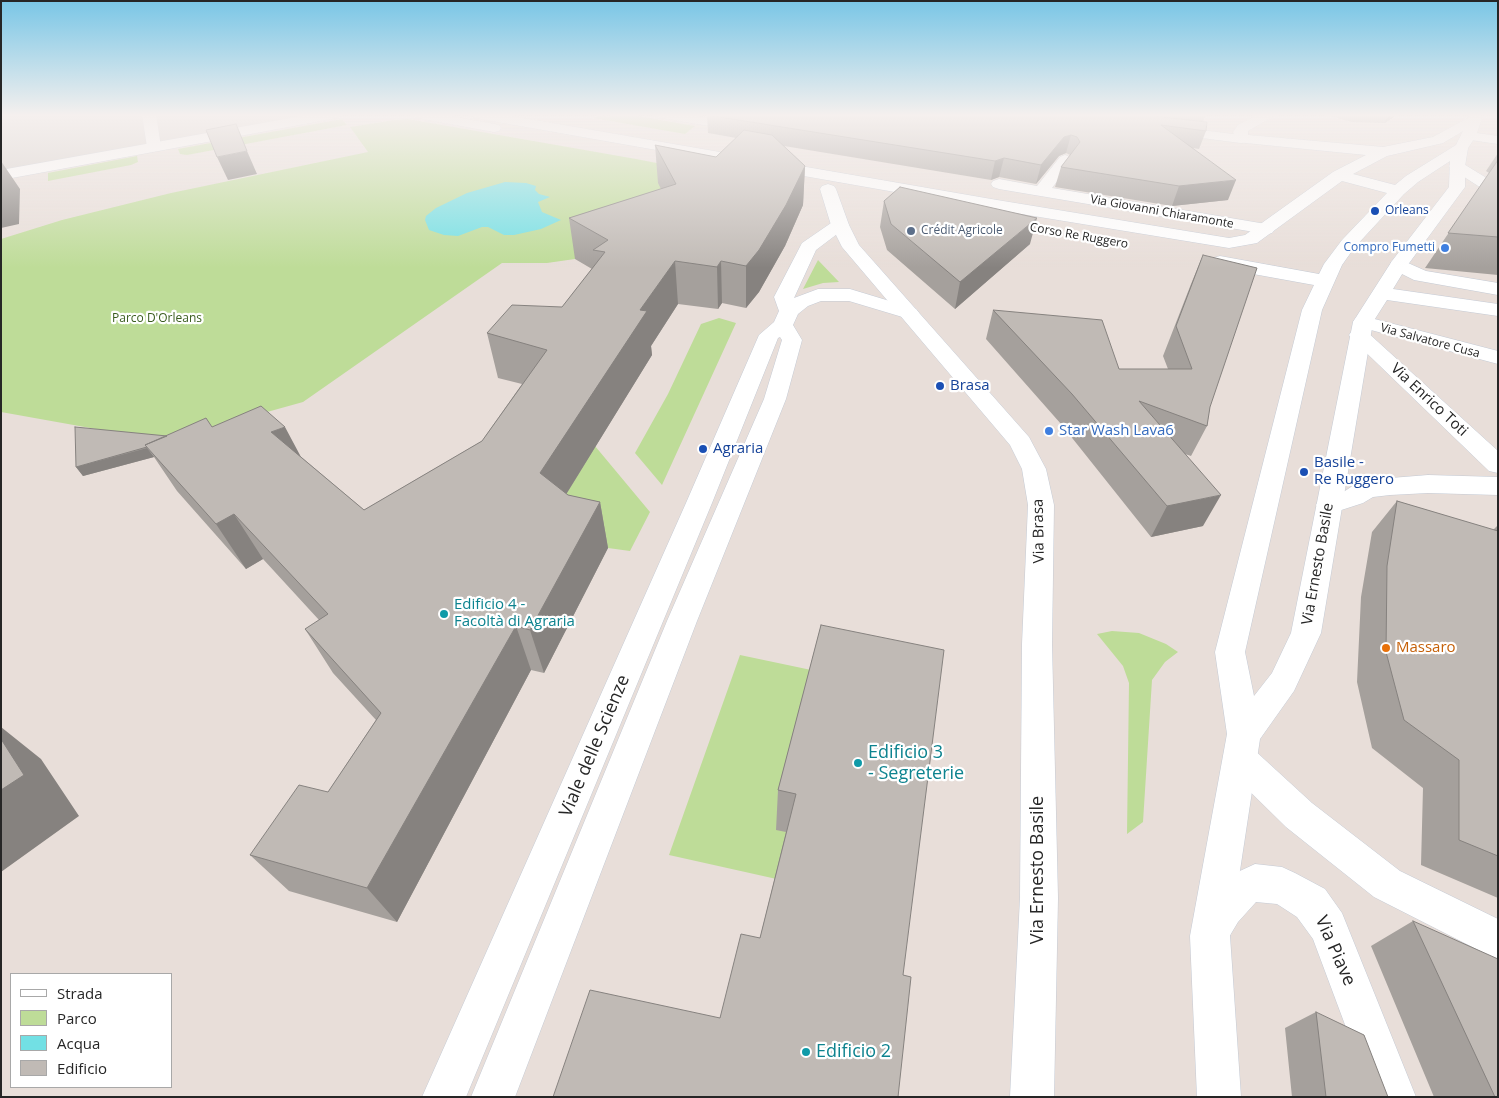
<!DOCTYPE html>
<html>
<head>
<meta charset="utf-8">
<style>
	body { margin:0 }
	#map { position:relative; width:1499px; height:1098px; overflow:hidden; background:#e8ded9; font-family:"Open Sans",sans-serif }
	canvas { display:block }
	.frame { position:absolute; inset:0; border:2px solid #262626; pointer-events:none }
	.legend { position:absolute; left:10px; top:973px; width:162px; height:115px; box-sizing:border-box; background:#fff; border:1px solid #a8a8a8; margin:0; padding:6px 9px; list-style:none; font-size:15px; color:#262626 }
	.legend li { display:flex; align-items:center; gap:10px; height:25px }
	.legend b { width:25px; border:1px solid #a8a8a8 }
</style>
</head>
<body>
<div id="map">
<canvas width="1499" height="1098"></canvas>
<div class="frame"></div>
<ul class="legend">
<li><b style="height:6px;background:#fff"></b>Strada</li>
<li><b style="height:14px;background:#bedc98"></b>Parco</li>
<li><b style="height:14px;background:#72e0e4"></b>Acqua</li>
<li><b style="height:14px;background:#c0bab5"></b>Edificio</li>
</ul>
</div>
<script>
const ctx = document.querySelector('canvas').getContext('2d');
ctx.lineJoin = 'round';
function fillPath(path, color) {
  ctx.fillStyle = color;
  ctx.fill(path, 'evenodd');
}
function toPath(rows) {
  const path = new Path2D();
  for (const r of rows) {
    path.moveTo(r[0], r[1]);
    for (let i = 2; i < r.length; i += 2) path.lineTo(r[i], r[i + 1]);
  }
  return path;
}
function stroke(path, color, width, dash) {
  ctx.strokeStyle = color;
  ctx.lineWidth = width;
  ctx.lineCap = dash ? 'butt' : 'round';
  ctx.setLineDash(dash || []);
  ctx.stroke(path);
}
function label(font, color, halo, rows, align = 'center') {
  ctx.font = font + ' "Open Sans",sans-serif';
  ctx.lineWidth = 4.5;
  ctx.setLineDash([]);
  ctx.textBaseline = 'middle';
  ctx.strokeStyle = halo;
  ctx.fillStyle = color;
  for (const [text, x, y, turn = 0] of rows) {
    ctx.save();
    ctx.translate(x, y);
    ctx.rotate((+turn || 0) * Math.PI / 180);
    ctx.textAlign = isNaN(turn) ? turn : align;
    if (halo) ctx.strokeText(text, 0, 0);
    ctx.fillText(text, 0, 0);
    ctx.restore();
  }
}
fillPath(toPath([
	[613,114,626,114,695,126,685,134,593,118,599,115,610,117],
	[342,119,347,125,187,155,180,154,178,149],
	[408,119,636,159,750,181,711,210,575,259,547,263,502,263,303,402,163,441,1,412,1,239,62,220,171,193,368,152,350,127,394,120],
	[137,156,138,162,131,165,48,181,48,173],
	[818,260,839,282,823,283,803,289],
	[719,318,736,323,662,485,635,453,668,394,701,324],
	[595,446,650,512,630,551,608,548,551,519],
	[1112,631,1139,633,1166,644,1178,652,1165,662,1152,680,1143,822,1127,834,1129,683,1123,666,1097,634],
	[740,655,816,671,813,839,781,880,669,855]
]), '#bedc98');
fillPath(toPath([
	[1,114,331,114,1,175]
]), '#d5cfcb');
fillPath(toPath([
	[505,182,526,183,536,186,535,190,539,194,550,197,538,202,542,212,561,220,541,229,514,235,504,235,488,227,482,227,458,236,444,235,429,230,425,220,426,216,436,208,467,193]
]), '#72e0e4');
const street = toPath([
	[142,114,156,114,161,147,159,150,149,150,147,147,142,114],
	[654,114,688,114,715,119,717,122,715,125,710,126,661,118,654,114],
	[1168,126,1241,135,1246,136,1248,139,1246,142,1241,143,1163,133,1161,130,1163,127,1168,126],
	[1469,132,1498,136,1498,144,1464,139,1462,136,1464,133,1469,132],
	[1065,155,1070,157,1073,160,1052,188,1266,224,1272,225,1275,229,1272,233,1266,234,999,189,993,187,991,184,993,181,999,179,1037,186,1060,157,1065,155],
	[1457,161,1462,163,1498,185,1498,197,1492,195,1452,169,1449,166,1452,163,1457,161],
	[840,220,846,221,849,225,816,250,794,298,818,289,850,289,916,309,919,313,916,317,909,319,849,301,821,301,808,306,798,314,793,325,802,340,786,399,697,621,515,1097,471,1097,667,621,764,399,782,340,780,337,778,338,712,503,466,1097,422,1097,686,503,759,335,774,322,779,311,774,297,802,243,834,221,840,220],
	[1399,259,1426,271,1498,283,1498,295,1414,280,1392,269,1390,265,1392,261,1399,259],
	[1363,316,1498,351,1498,364,1356,326,1353,322,1356,318,1363,316],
	[1359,329,1366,331,1498,451,1498,473,1489,471,1352,339,1349,335,1352,331,1359,329],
	[1428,475,1498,477,1498,495,1428,493,1390,495,1373,497,1363,503,1329,514,1320,511,1316,505,1320,499,1345,491,1357,483,1366,480,1428,475],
	[1240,744,1252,748,1312,803,1400,871,1498,919,1498,960,1374,897,1286,827,1228,770,1223,759,1228,748,1240,744],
	[1255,864,1282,867,1295,873,1325,889,1342,913,1416,1097,1372,1097,1313,939,1297,917,1277,904,1256,902,1238,922,1229,937,1215,943,1201,937,1195,923,1210,894,1229,876,1255,864]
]);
const secondary = toPath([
	[313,114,344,114,337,118,1,180,1,170,313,114],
	[410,114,441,114,494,124,499,125,501,128,499,131,494,132,417,118,410,114],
	[468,114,500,114,997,200,1229,238,1245,235,1333,172,1366,155,1236,142,1233,132,1238,125,1259,114,1277,114,1248,131,1248,135,1383,147,1433,137,1468,118,1470,115,1480,115,1482,118,1476,136,1468,148,1465,166,1465,187,1407,266,1393,289,1498,304,1498,316,1387,300,1373,322,1321,633,1294,691,1260,739,1230,936,1241,1097,1197,1097,1190,936,1227,734,1215,652,1302,310,1314,285,1220,268,1213,266,1211,262,1213,258,1220,256,1319,274,1324,264,1342,240,1387,193,1342,181,1257,243,1229,248,997,210,475,118,468,114],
	[1463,131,1456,145,1406,176,1395,185,1353,174,1387,156,1443,143,1463,131],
	[1450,161,1449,187,1392,261,1353,322,1291,633,1272,673,1254,696,1245,652,1322,310,1342,265,1354,248,1404,194,1418,182,1450,161],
	[828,184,834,186,836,189,849,225,859,245,1029,437,1046,469,1054,505,1052,644,1058,898,1054,1097,1010,1097,1020,898,1022,644,1028,505,1022,469,1010,445,842,247,831,225,820,189,822,186,828,184]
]);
stroke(street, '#c4cad4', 1);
stroke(secondary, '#c4cad4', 1);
fillPath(street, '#fff');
fillPath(secondary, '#fff');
fillPath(toPath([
	[707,114,1206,114,1203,122,1206,131,1199,149,1193,148,1228,200,1172,206,1055,187,1061,167,1070,155,1066,153,1059,156,1036,184,999,177,991,180,784,146,805,166,803,205,785,246,759,292,746,308,722,303,718,309,678,304,651,346,652,355,566,494,568,495,600,502,608,548,544,673,531,670,397,922,289,891,250,855,328,792,376,720,333,673,305,629,319,620,263,559,246,569,177,491,154,457,83,476,76,467,167,436,212,427,300,456,364,510,482,441,522,384,498,378,487,333,562,307,592,269,575,259,569,218,661,189,658,183,655,145,716,157,736,138,708,133],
	[1322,114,1398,114,1385,123,1352,122],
	[1498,153,1498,275,1425,268,1489,173,1486,171],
	[884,201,1030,244,955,309,887,250,880,227],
	[1203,255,1210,407,1207,426,1191,456,1185,454,1203,526,1151,537,1061,424,986,339,993,310,1119,369,1168,369,1163,356,1191,284],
	[1397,501,1493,530,1498,525,1498,898,1421,865,1423,788,1372,748,1357,682,1361,597,1372,532],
	[821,625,903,975,898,1097,720,1018,760,938,786,832,776,830,778,790],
	[1413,921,1498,1097,1434,1097,1371,946],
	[1316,1012,1388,1097,1292,1097,1285,1028]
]), '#a5a09c');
fillPath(toPath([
	[1389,114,1398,114,1385,123],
	[1071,135,1066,153,1059,156,1036,184,1041,165,1064,137],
	[247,151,257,174,228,180,217,157],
	[1004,158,999,177,991,180,995,161],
	[1,161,20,189,19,224,1,228],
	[805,166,803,205,785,246,759,292,746,308,746,266],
	[1236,180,1228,200,1172,206,1179,186],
	[1037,218,1030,244,955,309,960,282],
	[675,261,678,304,651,346,652,355,551,519,540,473,640,310],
	[721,261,722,303,718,309,717,267],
	[285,427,309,472,271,432],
	[147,448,154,457,83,476,76,467],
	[1221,495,1203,526,1151,537,1167,506],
	[600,502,608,548,544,673,530,630],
	[234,514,263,559,246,569,216,524],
	[516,626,531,670,397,922,367,888],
	[1,727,41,759,79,816,1,872]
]), '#86827f');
const building = toPath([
	[707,114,1134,114,1207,122,1206,131,1161,125,1236,180,1179,186,1061,167,1080,142,1077,137,1071,135,1064,137,1041,165,1004,158,995,161,707,115,707,114],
	[236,124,247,151,217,157,206,130,236,124],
	[744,130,772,135,805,166,786,205,759,250,746,266,721,261,717,267,675,261,640,310,647,311,540,473,568,495,600,502,530,630,516,626,367,888,250,855,299,785,328,792,381,713,305,629,328,614,234,514,216,524,145,445,206,418,212,427,261,406,285,427,271,432,364,510,482,441,547,350,487,333,512,305,562,307,605,252,593,250,608,240,569,218,676,184,655,145,716,157,744,130],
	[1498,160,1498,237,1448,233,1498,160],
	[900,187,1037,218,960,282,891,224,884,201,900,187],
	[1203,255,1257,268,1210,407,1207,426,1139,401,1221,495,1167,506,1072,394,993,310,1102,320,1119,369,1192,369,1176,326,1203,255],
	[75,427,167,436,145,445,147,447,76,467,75,427],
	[1397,501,1498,531,1498,856,1459,840,1459,760,1404,720,1386,652,1387,566,1397,501],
	[821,625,944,650,903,975,911,977,898,1097,553,1097,590,990,720,1018,741,934,760,938,796,794,778,790,821,625],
	[1,739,24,775,1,790,1,739],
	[1413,921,1498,959,1498,1097,1495,1097,1413,921],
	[1316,1012,1364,1035,1388,1097,1326,1097,1316,1012]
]);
fillPath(building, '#c0bab5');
stroke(building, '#86827f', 1);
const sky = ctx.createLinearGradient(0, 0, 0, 268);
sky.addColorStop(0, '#79c6e6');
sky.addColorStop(0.43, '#f5f0ee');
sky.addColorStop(1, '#f5f0ee00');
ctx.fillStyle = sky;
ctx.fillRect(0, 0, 1499, 268);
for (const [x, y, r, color] of [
	[1375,211,5,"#1a4fb4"],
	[911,231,5,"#5c6f8a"],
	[1445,248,5,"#3f7fe0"],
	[940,386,5,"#1a4fb4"],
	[1049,431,5,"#3f7fe0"],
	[703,449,5,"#1a4fb4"],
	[1304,472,5,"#1a4fb4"],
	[444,614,5,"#0f9aa8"],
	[1386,648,5,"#e8710a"],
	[858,763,5,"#0f9aa8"],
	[806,1052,5,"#0f9aa8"]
]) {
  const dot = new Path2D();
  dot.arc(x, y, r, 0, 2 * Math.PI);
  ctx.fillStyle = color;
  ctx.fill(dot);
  stroke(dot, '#fff', 2);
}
label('12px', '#164399', '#fff', [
	["Orleans",1385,211]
], 'left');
label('12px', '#262626', '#fff', [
	["Via Giovanni Chiaramonte",1162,212,10],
	["Corso Re Ruggero",1079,236,10],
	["Via Salvatore Cusa",1430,341,15]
]);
label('12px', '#4e5e75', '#fff', [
	["Crédit Agricole",921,231]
], 'left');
label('12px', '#366cbe', '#fff', [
	["Compro Fumetti",1435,248]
], 'right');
label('12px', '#395c1e', '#fff', [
	["Parco D'Orleans",157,319]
]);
label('15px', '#164399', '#fff', [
	["Brasa",950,386],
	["Agraria",713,449],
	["Basile -",1314,463],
	["Re Ruggero",1314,480]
], 'left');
label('15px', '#262626', '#fff', [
	["Via Enrico Toti",1429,400,43],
	["Via Brasa",1039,531,-91],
	["Via Ernesto Basile",1318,564,-80]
]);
label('15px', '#366cbe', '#fff', [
	["Star Wash Lava6",1059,431]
], 'left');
label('15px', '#0d838f', '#fff', [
	["Edificio 4 -",454,605],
	["Facoltà di Agraria",454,622]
], 'left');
label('15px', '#c56008', '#fff', [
	["Massaro",1396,648]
], 'left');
label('18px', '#262626', '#fff', [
	["Viale delle Scienze",595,746,-67],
	["Via Ernesto Basile",1038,870,-90],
	["Via Piave",1335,951,66]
]);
label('18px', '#0d838f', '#fff', [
	["Edificio 3",868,753],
	["- Segreterie",868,774],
	["Edificio 2",816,1052]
], 'left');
</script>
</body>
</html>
